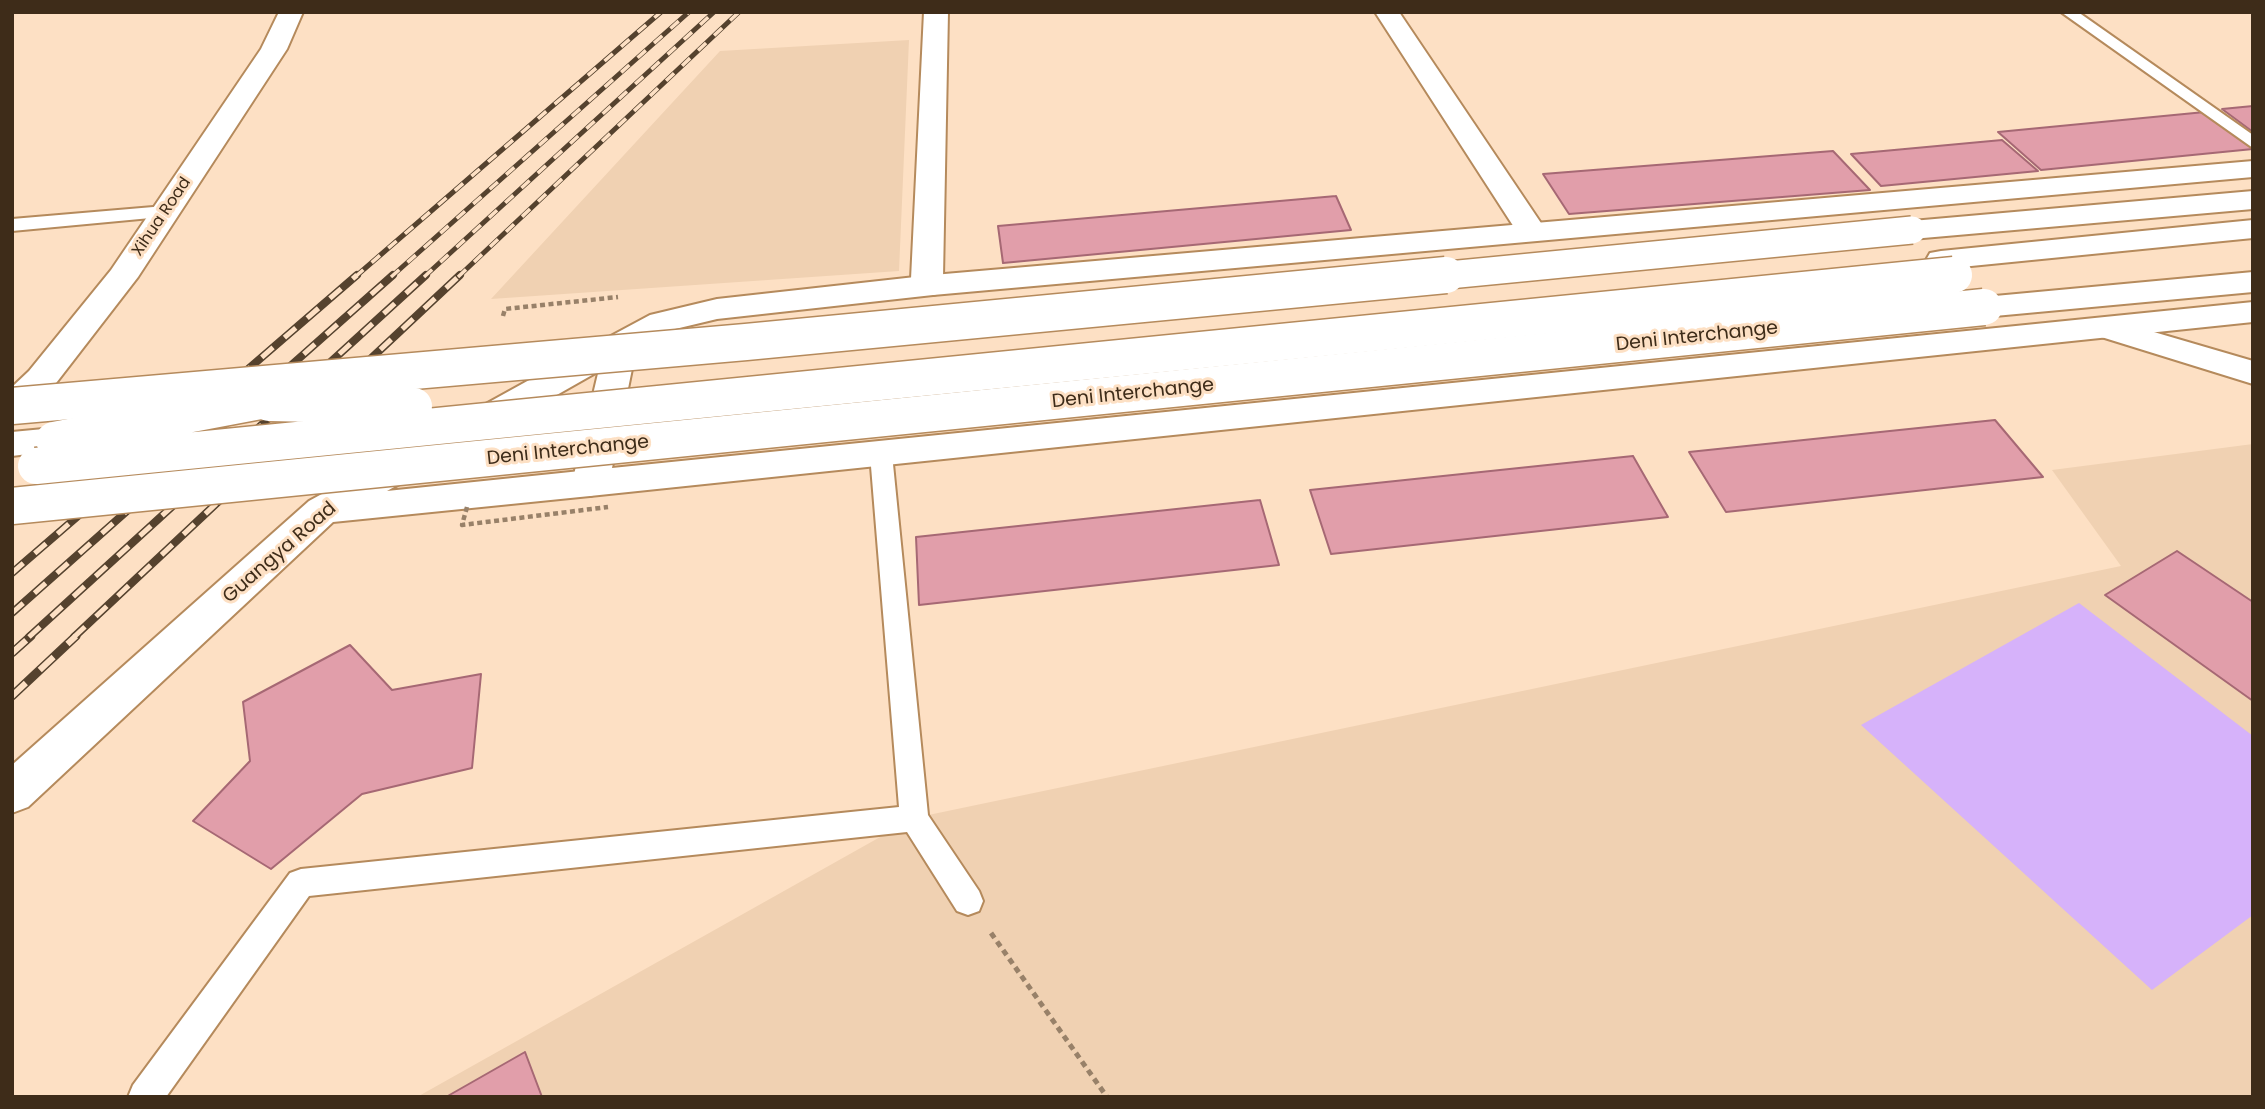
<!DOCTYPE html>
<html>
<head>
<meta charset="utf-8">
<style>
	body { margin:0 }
	#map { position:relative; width:2265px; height:1109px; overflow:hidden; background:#fde0c4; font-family:Poppins,sans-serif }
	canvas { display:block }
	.frame { position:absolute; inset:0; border:14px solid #3e2c19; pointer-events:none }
</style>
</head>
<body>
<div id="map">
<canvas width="2265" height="1109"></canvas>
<div class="frame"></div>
</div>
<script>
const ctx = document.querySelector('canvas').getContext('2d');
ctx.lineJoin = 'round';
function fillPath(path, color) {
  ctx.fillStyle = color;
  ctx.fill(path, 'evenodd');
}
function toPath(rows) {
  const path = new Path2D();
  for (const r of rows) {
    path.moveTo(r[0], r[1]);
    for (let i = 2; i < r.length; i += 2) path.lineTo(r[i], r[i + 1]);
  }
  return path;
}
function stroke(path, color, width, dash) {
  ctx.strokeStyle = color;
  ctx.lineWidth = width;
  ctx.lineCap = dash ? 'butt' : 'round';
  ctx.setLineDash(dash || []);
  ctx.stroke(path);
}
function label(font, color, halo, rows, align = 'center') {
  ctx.font = font + ' Poppins,sans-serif';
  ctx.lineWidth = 6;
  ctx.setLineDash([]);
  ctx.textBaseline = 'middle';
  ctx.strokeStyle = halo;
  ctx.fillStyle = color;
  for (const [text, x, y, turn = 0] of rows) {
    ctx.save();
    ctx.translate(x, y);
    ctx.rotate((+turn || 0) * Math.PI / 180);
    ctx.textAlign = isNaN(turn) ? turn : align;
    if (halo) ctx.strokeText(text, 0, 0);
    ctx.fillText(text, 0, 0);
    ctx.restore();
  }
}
fillPath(toPath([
	[909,40,899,271,491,299,720,51],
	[2253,444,2253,1097,417,1097,914,818,2121,566,2052,470]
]), '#f0d1b2');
fillPath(toPath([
	[2079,603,2253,736,2253,915,2152,990,1861,725]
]), '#d6b2fa');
const building = toPath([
	[2253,106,2253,132,2222,109,2253,106],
	[2205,112,2253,149,2041,170,1998,132,2205,112],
	[2002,140,2038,171,1881,186,1851,154,2002,140],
	[1833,151,1870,190,1569,214,1543,174,1833,151],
	[1336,196,1351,230,1003,263,998,226,1336,196],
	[1995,420,2043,477,1726,512,1689,452,1995,420],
	[1633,456,1668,517,1331,554,1310,490,1633,456],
	[1260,500,1279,565,919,605,916,537,1260,500],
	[2177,551,2253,602,2253,701,2105,595,2177,551],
	[350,645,392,690,481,674,472,768,362,794,271,869,193,821,250,761,243,702,350,645],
	[525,1052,542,1097,446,1097,525,1052]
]);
fillPath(building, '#e19eaa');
stroke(building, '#a66874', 2);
const lane = toPath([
	[2061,12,2078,12,2253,135,2253,148,2061,12],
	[165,206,174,212,172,216,12,231,12,219,165,206],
	[881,446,889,448,892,454,928,815,979,891,983,901,979,911,968,915,957,911,907,832,309,896,166,1097,128,1097,133,1085,290,873,301,869,899,807,870,454,873,448,881,446]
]);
const street = toPath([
	[924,12,948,12,943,277,949,285,944,292,933,295,922,292,911,279,924,12],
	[1375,12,1399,12,1547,232,1543,238,1532,241,1521,238,1375,12],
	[2106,318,2253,361,2253,384,2095,335,2090,328,2095,321,2106,318],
	[610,339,622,342,627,350,622,358,488,434,476,437,464,434,458,425,464,416,598,342,610,339],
	[408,450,421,454,426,463,421,472,387,491,590,470,603,474,608,483,603,492,590,496,333,522,28,807,12,813,12,765,309,501,395,454,408,450]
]);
const secondary = toPath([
	[279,12,303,12,287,49,138,277,53,387,24,415,12,419,12,387,29,371,111,270,261,49,279,12],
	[2253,161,2253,177,933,295,717,319,671,330,636,349,612,468,2253,302,2253,322,590,496,577,492,572,483,605,344,609,337,650,315,717,299,933,275,2253,161]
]);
const primary = toPath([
	[2253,220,2253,238,1941,269,1930,267,1926,260,1930,253,1941,251,2253,220],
	[54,428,67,431,72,440,67,449,12,456,12,432,54,428]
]);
const highway = toPath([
	[2253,191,2253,209,1912,239,1901,236,1897,230,1901,224,1912,221,2253,191],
	[2253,272,2253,292,1984,317,1973,314,1968,307,1973,300,1984,297,2253,272]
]);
stroke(lane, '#b58a5c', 4);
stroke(street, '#b58a5c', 4);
stroke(secondary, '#b58a5c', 4);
stroke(primary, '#b58a5c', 4);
stroke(highway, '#b58a5c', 4);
stroke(toPath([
	[503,316,505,309,618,297]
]), '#988169', 4.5, [5, 3.5]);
stroke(toPath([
	[991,933,1107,1097]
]), '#988169', 5, [6, 4.5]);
fillPath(lane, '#fff');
fillPath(street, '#fff');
fillPath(secondary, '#fff');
fillPath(primary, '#fff');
fillPath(highway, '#fff');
const railFar2 = toPath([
	[355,277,661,12],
	[391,277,689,12],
	[424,277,714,12],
	[458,277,739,12]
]);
const railFar1 = toPath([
	[12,573,357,275],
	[12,613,393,275],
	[29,637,426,275],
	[74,637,460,275]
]);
const rail = toPath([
	[12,653,31,636],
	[12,696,76,636]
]);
stroke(railFar2, '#55422e', 5);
stroke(railFar1, '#55422e', 8);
stroke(rail, '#55422e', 9);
stroke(railFar2, '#fde0c4', 3.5, [11]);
stroke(railFar1, '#fde0c4', 5, [15]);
stroke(rail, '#fde0c4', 6, [19]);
const primaryBridgeFar1 = toPath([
	[1939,277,1954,275]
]);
const primaryBridge = toPath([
	[269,403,414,406],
	[54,440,297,394],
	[36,466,1954,275]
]);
const highwayBridgeFar1 = toPath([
	[1428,277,1912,230]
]);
const highwayBridge = toPath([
	[12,406,746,342,1446,275],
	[12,506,1984,307]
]);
stroke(primaryBridgeFar1, '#b58a5c', 30, []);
stroke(primaryBridge, '#b58a5c', 39, []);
stroke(highwayBridgeFar1, '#b58a5c', 30, []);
stroke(highwayBridge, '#b58a5c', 39, []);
stroke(toPath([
	[467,507,462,525,608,507]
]), '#988169', 4.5, [5, 3.5]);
stroke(primaryBridgeFar1, '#fff', 27);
stroke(primaryBridge, '#fff', 36);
stroke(highwayBridgeFar1, '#fff', 27);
stroke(highwayBridge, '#fff', 36);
label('16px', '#3e2c19', '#fde0c4', [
	["Xihua Road",162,217,-56]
]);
label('19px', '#3e2c19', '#fde0c4', [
	["Deni Interchange",1697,337,-6],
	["Deni Interchange",1133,394,-6],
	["Deni Interchange",568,451,-6],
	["Guangya Road",280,553,-41]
]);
</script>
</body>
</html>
